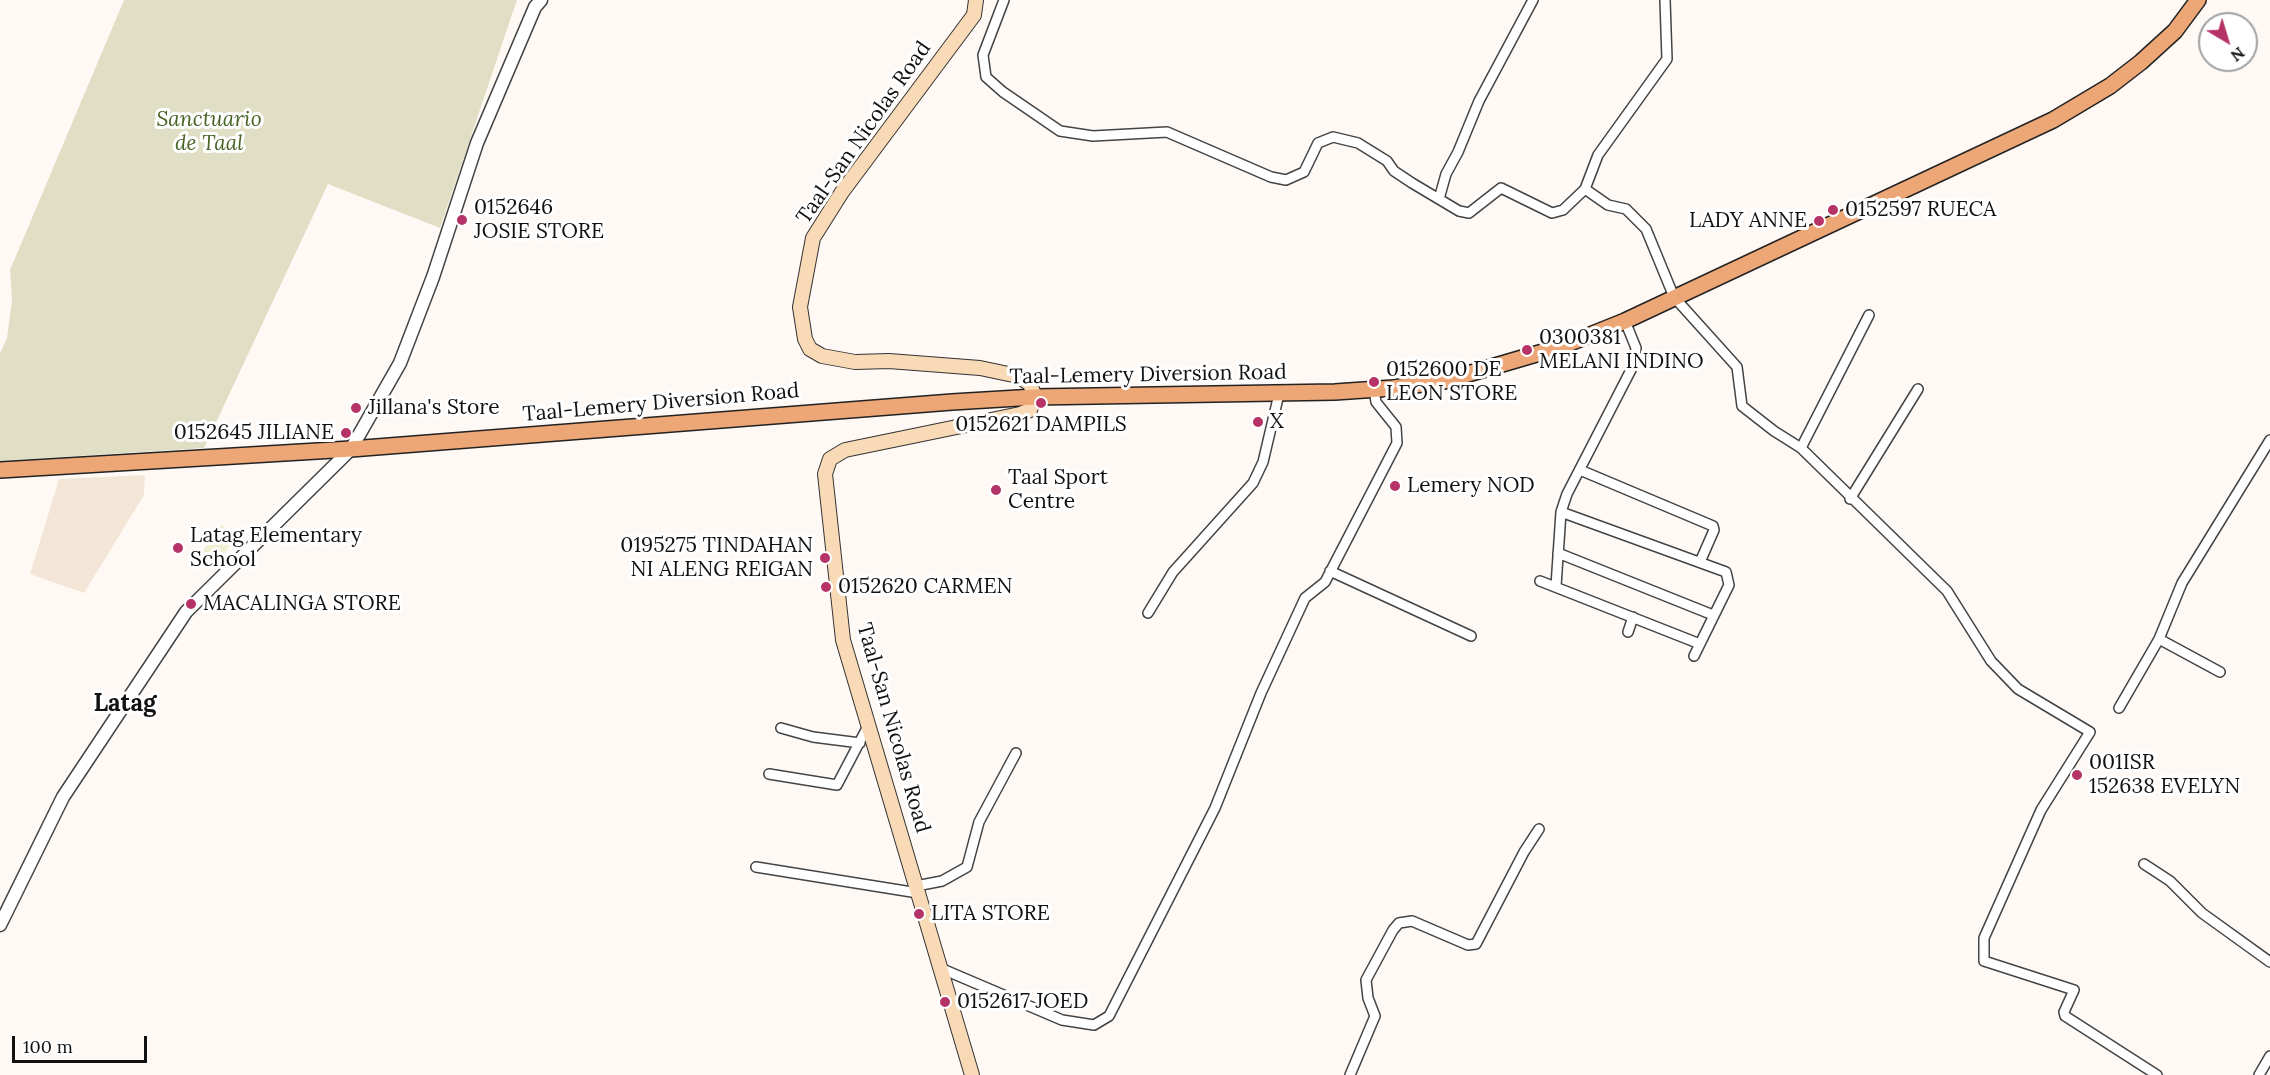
<!DOCTYPE html>
<html>
<head>
<meta charset="utf-8">
<style>
	body { margin:0 }
	#map { position:relative; width:2270px; height:1075px; overflow:hidden; background:#fef9f5; font-family:Lora,serif }
	canvas { display:block }
	.north { position:absolute; left:2198px; top:12px; width:60px; height:60px; box-sizing:border-box; background:#fff; border:2px solid #a0a0a0; border-radius:50%; rotate:142deg; font-size:16px; font-weight:700; line-height:24px; text-align:center; color:#111 }
	.north::after { content:''; display:block; margin:auto; width:21px; height:27px; background:#b63367; clip-path:polygon(50% 0,100% 100%,50% 72%,0 100%) }
	.scale { position:absolute; left:12px; top:1036px; width:135px; height:27px; box-sizing:border-box; border:3px solid #111; border-top:0; padding-left:8px; font-size:18px; line-height:21px; white-space:nowrap; color:#111; -webkit-text-stroke:4px #fff; paint-order:stroke }
</style>
</head>
<body>
<div id="map">
<canvas width="2270" height="1075"></canvas>
<div class="north">N</div>
<div class="scale">100 m</div>
</div>
<script>
const ctx = document.querySelector('canvas').getContext('2d');
ctx.lineJoin = 'round';
function fillPath(path, color) {
  ctx.fillStyle = color;
  ctx.fill(path, 'evenodd');
}
function toPath(rows) {
  const path = new Path2D();
  for (const r of rows) {
    path.moveTo(r[0], r[1]);
    for (let i = 2; i < r.length; i += 2) path.lineTo(r[i], r[i + 1]);
  }
  return path;
}
function stroke(path, color, width, dash) {
  ctx.strokeStyle = color;
  ctx.lineWidth = width;
  ctx.lineCap = dash ? 'butt' : 'round';
  ctx.setLineDash(dash || []);
  ctx.stroke(path);
}
function label(font, color, halo, rows, align = 'center') {
  ctx.font = font + ' Lora,serif';
  ctx.lineWidth = 6;
  ctx.setLineDash([]);
  ctx.textBaseline = 'middle';
  ctx.strokeStyle = halo;
  ctx.fillStyle = color;
  for (const [text, x, y, turn = 0] of rows) {
    ctx.save();
    ctx.translate(x, y);
    ctx.rotate((+turn || 0) * Math.PI / 180);
    ctx.textAlign = isNaN(turn) ? turn : align;
    if (halo) ctx.strokeText(text, 0, 0);
    ctx.fillText(text, 0, 0);
    ctx.restore();
  }
}
fillPath(toPath([
	[145,475,144,495,84,593,30,574,59,479]
]), '#f3e6d6');
fillPath(toPath([
	[124,0,517,0,440,228,328,184,204,448,0,461,0,353,7,338,12,300,10,270]
]), '#e0dfc6');
fillPath(toPath([
	[221,525,236,535,216,566,200,555]
]), '#efefd1');
const minor = toPath([
	[1004,0,983,55,986,77,1003,92,1060,131,1093,136,1167,132,1271,177,1286,180,1304,172,1318,143,1333,137,1358,143,1387,161,1394,171,1412,183,1459,211,1469,213,1501,188,1552,213,1563,210,1585,189],
	[1665,0,1667,59,1598,155,1585,189,1608,205,1626,209,1646,229,1674,297,1737,367,1742,406,1774,431,1801,448,1947,591,1991,661,2018,689,2090,732,2041,810,1984,938,1984,961,2074,990,2064,1012,2065,1016,2157,1075],
	[1439,199,1446,174,1458,152,1479,101,1533,0],
	[1801,448,1869,315],
	[1580,470,1713,526,1714,530,1700,562],
	[1850,499,1918,389],
	[1561,512,1726,572,1729,585,1694,656],
	[1558,553,1713,615],
	[1330,571,1471,636],
	[1540,581,1700,644],
	[1556,586,1561,512,1567,494,1634,364,1636,348,1625,321],
	[1148,613,1173,572,1253,483,1263,462,1279,394],
	[1628,632,1633,617],
	[2159,639,2220,672],
	[2119,708,2159,639,2182,583,2270,440],
	[781,728,813,737,860,743],
	[769,774,837,785,868,726],
	[2144,864,2170,881,2202,913,2270,962],
	[756,867,918,893],
	[916,886,942,881,967,867,979,822,1016,753],
	[940,968,1062,1020,1094,1025,1109,1016,1215,808,1261,693,1305,598,1325,582,1397,443,1396,427,1376,402,1374,390],
	[1350,1075,1375,1016,1368,998,1366,980,1393,930,1399,923,1412,921,1468,945,1476,944,1524,852,1539,829],
	[2259,1075,2270,1056]
]);
const tertiary = toPath([
	[0,925,63,797,186,612,351,449,400,363,433,277,477,143,535,7,541,0]
]);
const secondary = toPath([
	[972,1075,843,640,825,474,830,459,845,450,1020,414,1030,410,1035,397,1030,384,1018,376,980,368,889,361,855,362,822,356,810,349,805,339,800,307,813,238,842,192,974,15,976,0]
]);
const primary = toPath([
	[0,470,351,449,952,402,1035,397,1335,392,1393,388,1444,381,1560,347,1625,321,2053,120,2110,86,2141,62,2175,31,2198,0]
]);
stroke(minor, '#444', 12);
stroke(tertiary, '#444', 15);
stroke(secondary, '#333', 16);
stroke(primary, '#222', 18);
stroke(minor, '#fff', 9);
stroke(tertiary, '#fff', 12);
stroke(secondary, '#f8dab6', 14);
stroke(primary, '#eda776', 15);
for (const [x, y, r, color] of [
	[1833,210,6,"#b63367"],
	[462,220,6,"#b63367"],
	[1819,221,6,"#b63367"],
	[1527,350,6,"#b63367"],
	[1374,382,6,"#b63367"],
	[1041,403,6,"#b63367"],
	[356,408,6,"#b63367"],
	[1258,422,6,"#b63367"],
	[346,433,6,"#b63367"],
	[1395,486,6,"#b63367"],
	[996,490,6,"#b63367"],
	[178,548,6,"#b63367"],
	[825,558,6,"#b63367"],
	[826,587,6,"#b63367"],
	[191,604,6,"#b63367"],
	[2077,775,6,"#b63367"],
	[919,914,6,"#b63367"],
	[945,1002,6,"#b63367"]
]) {
  const dot = new Path2D();
  dot.arc(x, y, r, 0, 2 * Math.PI);
  ctx.fillStyle = color;
  ctx.fill(dot);
  stroke(dot, '#fff', 2);
}
label('italic 21px', '#486425', '#fff', [
	["Sanctuario",209,120],
	["de Taal",209,144]
]);
label('21px', '#111', '#fff', [
	["Taal-San Nicolas Road",864,133,-55],
	["Taal-Lemery Diversion Road",1148,375,-1],
	["Taal-Lemery Diversion Road",661,403,-5],
	["Taal-San Nicolas Road",893,728,74]
]);
label('21px', '#111', '#fff', [
	["0152646",474,208],
	["JOSIE STORE",474,232],
	["0152597 RUECA",1845,210],
	["LADY ANNE",1807,221,"right"],
	["0300381",1539,338],
	["MELANI INDINO",1539,362],
	["0152600 DE",1386,370],
	["LEON STORE",1386,394],
	["Jillana's Store",368,408],
	["X",1270,422],
	["0152621 DAMPILS",1041,425,"center"],
	["0152645 JILIANE",334,433,"right"],
	["Taal Sport",1008,478],
	["Centre",1008,502],
	["Lemery NOD",1407,486],
	["Latag Elementary",190,536],
	["School",190,560],
	["0195275 TINDAHAN",813,546,"right"],
	["NI ALENG REIGAN",813,570,"right"],
	["0152620 CARMEN",838,587],
	["MACALINGA STORE",203,604],
	["001ISR",2089,763],
	["152638 EVELYN",2089,787],
	["LITA STORE",931,914],
	["0152617 JOED",957,1002]
], 'left');
label('bold 24px', '#111', '#fff', [
	["Latag",125,704]
]);
</script>
</body>
</html>
